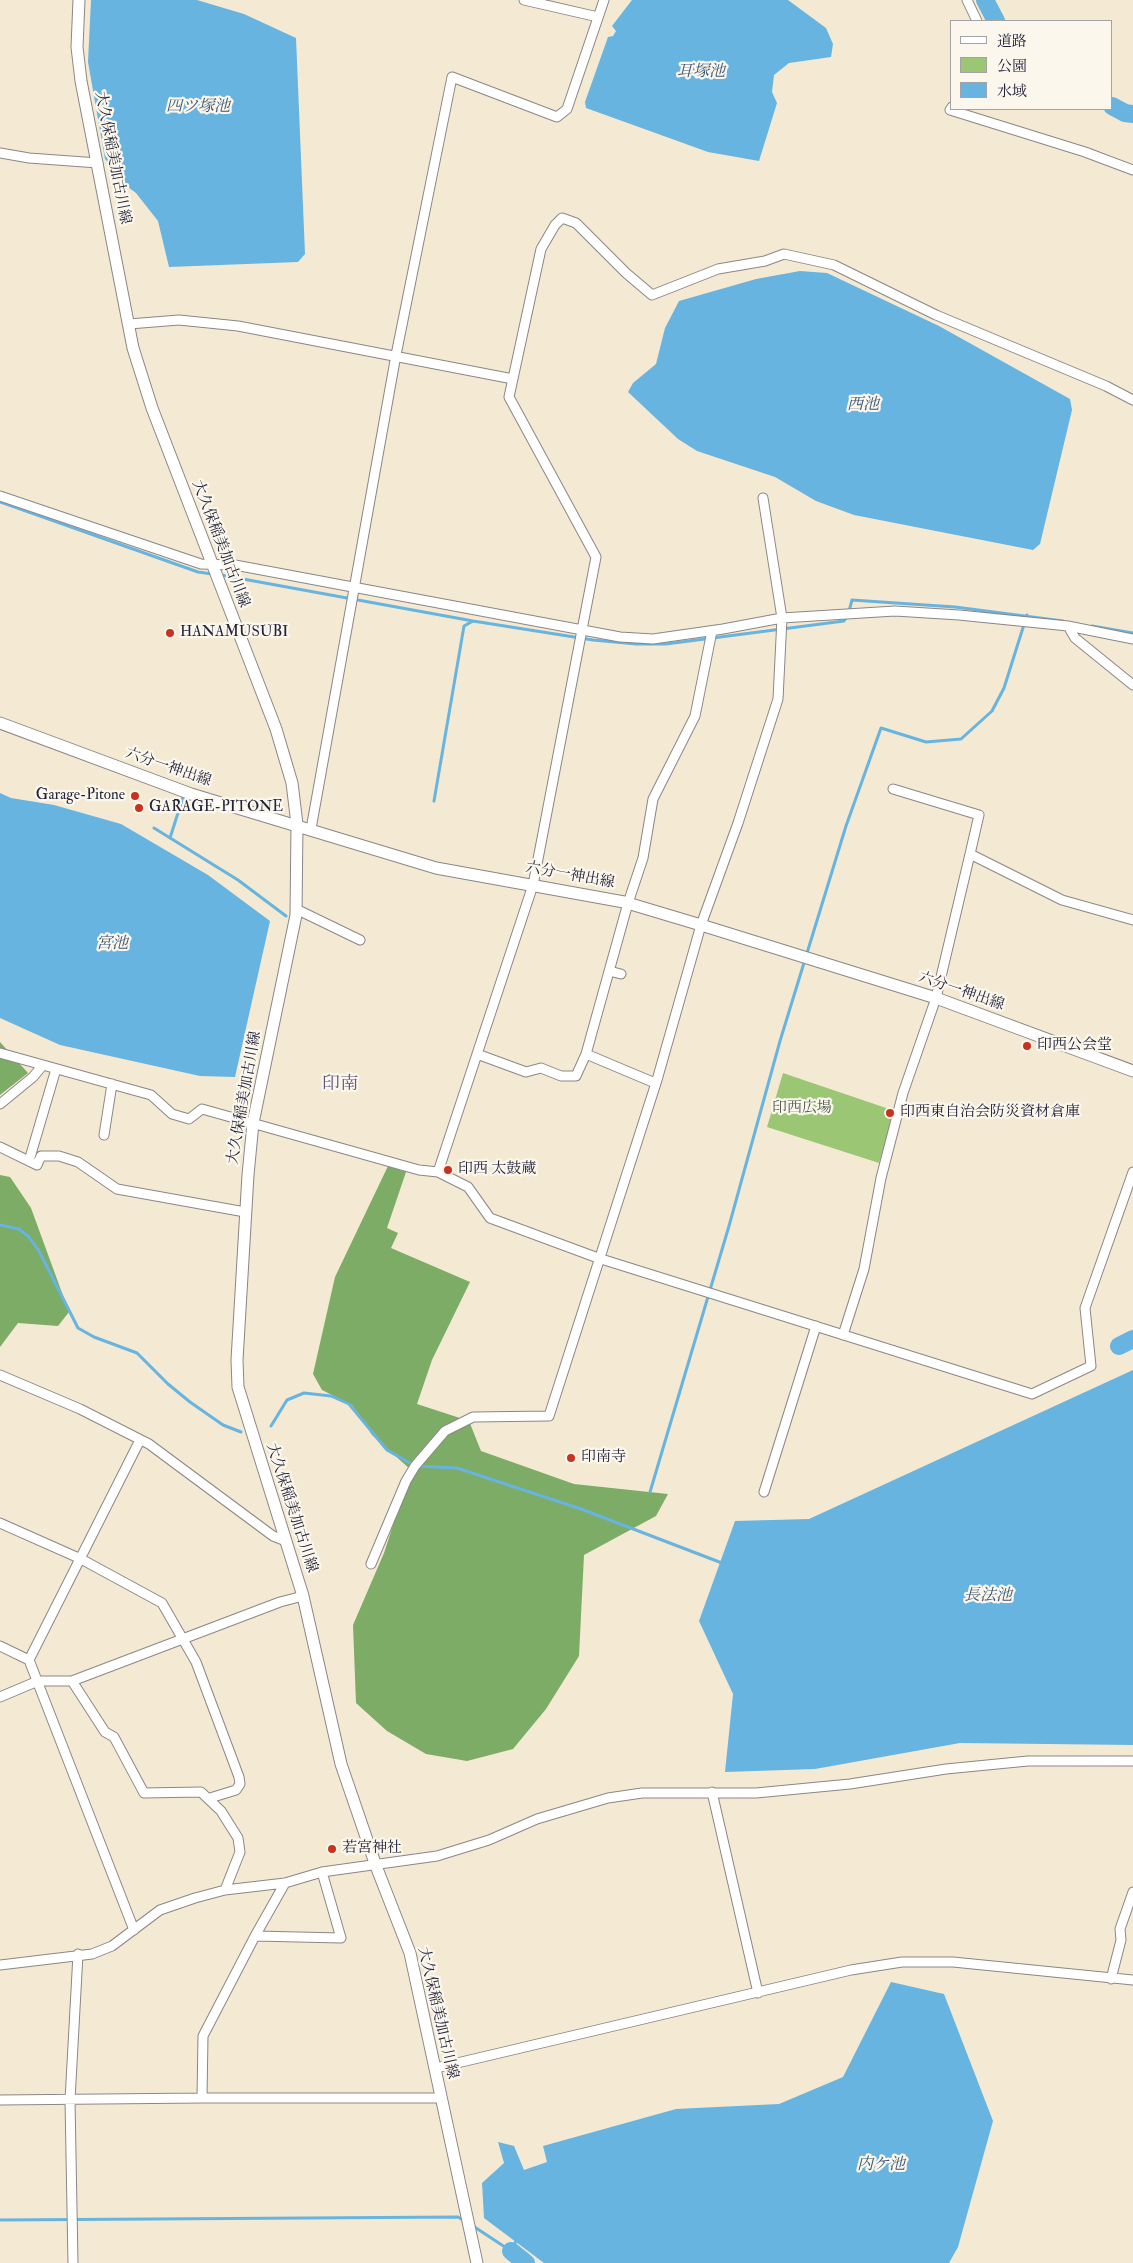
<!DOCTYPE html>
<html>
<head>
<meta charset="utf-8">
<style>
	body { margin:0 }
	#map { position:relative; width:1133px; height:2263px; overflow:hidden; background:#f4ead3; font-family:"IM FELL Double Pica","Noto Serif JP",serif }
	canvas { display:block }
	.legend { position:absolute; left:950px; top:20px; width:162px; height:90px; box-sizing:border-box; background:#fbf7ec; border:1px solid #a4a2a5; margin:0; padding:6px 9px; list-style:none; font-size:15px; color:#22223b }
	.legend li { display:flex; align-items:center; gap:10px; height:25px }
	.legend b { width:25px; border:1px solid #a4a2a5 }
</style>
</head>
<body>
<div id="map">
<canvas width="1133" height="2263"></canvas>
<ul class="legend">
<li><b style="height:6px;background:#fff"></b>道路</li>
<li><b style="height:14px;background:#9bc774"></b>公園</li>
<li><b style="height:14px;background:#67b4e0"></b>水域</li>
</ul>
</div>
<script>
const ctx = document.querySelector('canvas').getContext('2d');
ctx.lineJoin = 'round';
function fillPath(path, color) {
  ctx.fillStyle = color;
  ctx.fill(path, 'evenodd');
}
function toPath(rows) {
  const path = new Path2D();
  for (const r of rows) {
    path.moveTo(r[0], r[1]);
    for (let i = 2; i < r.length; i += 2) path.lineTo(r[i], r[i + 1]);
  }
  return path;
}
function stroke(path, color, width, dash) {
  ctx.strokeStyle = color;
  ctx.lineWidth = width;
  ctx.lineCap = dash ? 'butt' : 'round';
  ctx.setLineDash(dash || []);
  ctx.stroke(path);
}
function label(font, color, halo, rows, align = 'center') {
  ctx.font = font + ' "IM FELL Double Pica","Noto Serif JP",serif';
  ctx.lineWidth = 4.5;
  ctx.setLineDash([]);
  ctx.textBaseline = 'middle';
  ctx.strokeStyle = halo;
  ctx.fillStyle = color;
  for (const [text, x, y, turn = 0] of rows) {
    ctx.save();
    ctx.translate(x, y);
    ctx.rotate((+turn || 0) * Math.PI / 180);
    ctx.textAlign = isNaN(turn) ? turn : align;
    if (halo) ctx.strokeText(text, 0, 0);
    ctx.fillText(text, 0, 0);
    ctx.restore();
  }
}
fillPath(toPath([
	[783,1073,895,1111,879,1163,767,1127]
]), '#9bc774');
fillPath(toPath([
	[0,1042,28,1073,0,1095],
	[388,1166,406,1172,387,1228,398,1233,391,1248,470,1282,432,1360,417,1404,469,1421,481,1451,574,1484,668,1494,656,1516,584,1555,579,1656,546,1709,513,1749,467,1761,426,1754,387,1731,356,1703,353,1625,384,1553,411,1470,372,1435,352,1405,322,1390,313,1374,335,1277],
	[0,1175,10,1177,31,1208,69,1312,58,1326,18,1323,0,1347]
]), '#7cac66');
fillPath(toPath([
	[91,0,197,0,244,14,296,38,305,254,298,262,169,267,158,221,136,193,116,178,115,171,105,159,88,62],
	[632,0,788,0,826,28,833,44,831,57,789,63,774,75,772,92,777,103,759,161,708,152,586,108,585,102,608,37,613,36,616,31,612,26],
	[800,271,827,273,939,326,1070,399,1072,410,1040,544,1033,550,854,515,816,501,775,477,697,451,678,439,628,392,633,383,656,364,665,328,679,301,756,279],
	[0,793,11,798,54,805,121,824,208,875,270,921,235,1077,200,1076,60,1045,0,1018],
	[1133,1370,1133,1745,960,1743,815,1769,725,1772,733,1694,699,1621,735,1521,809,1519],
	[891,1982,944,1994,993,2121,958,2247,949,2263,544,2263,484,2218,482,2183,504,2163,498,2142,514,2146,524,2170,547,2162,543,2146,676,2109,779,2104,843,2077]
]), '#67b4e0');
stroke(toPath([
	[0,502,198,572,212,574],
	[221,575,473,621],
	[1092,626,1133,633],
	[434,801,464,626,473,621,593,640,636,644,666,644,844,621,848,615,852,600,955,607,1063,621],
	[154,828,238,880,286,916],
	[170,838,184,794],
	[0,1225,19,1229,29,1237,39,1251,78,1328,94,1337,137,1353,168,1384,190,1402,223,1425,241,1432],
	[271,1426,287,1400,304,1393,331,1396,349,1404,387,1450,415,1466,457,1468,581,1509,722,1563],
	[650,1492,729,1226,780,1041,846,826,881,728,926,742,961,739,992,711,1004,688,1027,615],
	[0,2220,458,2217,463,2220],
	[473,2226,511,2251,517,2239]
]), '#67b4e0', 3);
stroke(toPath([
	[985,0,996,21],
	[1112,106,1125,113,1133,114],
	[1119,1346,1133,1339],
	[511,2251,526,2263]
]), '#67b4e0', 18);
const street = toPath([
	[524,0,598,17],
	[967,0,977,21],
	[952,107,950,110,1085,152,1133,170],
	[0,153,29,158,98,163],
	[129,324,179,320,238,326,513,379],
	[0,496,201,564,235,565,620,637,653,639,723,629,782,618,895,611,959,615,1068,626,1133,639],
	[1068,626,1075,638,1133,685],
	[893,789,979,815,970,854],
	[311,829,396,355,452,77,557,117,567,109,604,0],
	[296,909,360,940],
	[609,971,621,974],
	[0,1053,151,1095,172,1114,189,1119,202,1109,419,1170,438,1172,468,1187,490,1218,598,1258,1032,1394,1091,1366,1085,1308,1133,1172],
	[477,1054,526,1072,541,1068,561,1076,576,1076,586,1054,628,903,643,858,653,799,695,716,712,631],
	[586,1054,655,1083],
	[0,1104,33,1077,43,1065],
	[104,1135,112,1084],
	[0,1147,37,1165,41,1156,59,1156,78,1162,117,1189,245,1212],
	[29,1161,56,1069],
	[438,1172,533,885,596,557,509,397,541,249,555,225,562,218,576,223,626,273,652,295,718,269,765,261,784,254,834,265,936,315,1106,386,1133,400],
	[843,1335,864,1269,881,1178,903,1093,936,998,970,854,1062,900,1133,920],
	[0,1375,80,1409,149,1444,273,1536,286,1541],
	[764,1492,816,1326],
	[0,1523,81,1559,162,1603,196,1662,239,1777,240,1784,236,1790,210,1798],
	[371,1564,406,1481,415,1466,445,1431,473,1417,549,1416,657,1080,701,925,738,823,778,699,782,618,763,498],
	[0,1646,29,1660,134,1930],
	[29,1660,140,1440],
	[72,1681,105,1732,114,1737,144,1793,201,1792,221,1811,238,1838,240,1852,225,1890],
	[0,1697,38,1681,72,1681,280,1602,303,1596],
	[712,1792,758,1993],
	[255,1936,341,1938,322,1872],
	[0,1965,92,1954,112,1946,160,1910,195,1898,225,1890,285,1883,322,1872,437,1856,489,1840,537,1819,608,1798,642,1793,756,1793,850,1784,946,1769,1028,1761,1133,1761],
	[1111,1979,1121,1940,1120,1929,1133,1892],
	[436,2068,851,1970,902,1962,953,1962,1133,1980],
	[202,2098,203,2036,255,1936,285,1883],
	[0,2100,202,2098,441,2098],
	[73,2263,70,2100,78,1954]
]);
const secondary = toPath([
	[79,0,77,47,81,81,133,348,152,408,276,729,292,783,297,824,296,915,253,1123,248,1175,237,1360,238,1387,303,1596,341,1764,376,1866,410,1953,477,2263],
	[0,723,191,794,436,868,624,902,701,925,936,998,1133,1071]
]);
stroke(street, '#8b8687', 11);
stroke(secondary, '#8b8687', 13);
stroke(street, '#fff', 9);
stroke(secondary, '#fff', 11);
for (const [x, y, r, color] of [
	[170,633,5,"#c8321e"],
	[135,796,5,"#c8321e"],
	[139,808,5,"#c8321e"],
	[1027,1046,5,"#c8321e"],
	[890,1113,5,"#c8321e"],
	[448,1170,5,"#c8321e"],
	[571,1458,5,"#c8321e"],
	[332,1849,5,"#c8321e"]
]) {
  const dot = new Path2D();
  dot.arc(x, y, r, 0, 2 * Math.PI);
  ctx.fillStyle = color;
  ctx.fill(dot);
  stroke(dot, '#fbf7ec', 2);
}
label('15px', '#22223b', '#fbf7ec', [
	["大久保稲美加古川線",112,158,79],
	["大久保稲美加古川線",220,544,69],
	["六分一神出線",168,768,19],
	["六分一神出線",570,876,10],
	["六分一神出線",961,992,19],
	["大久保稲美加古川線",245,1098,-80],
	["大久保稲美加古川線",291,1508,72],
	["大久保稲美加古川線",437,2013,77]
]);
label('15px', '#22223b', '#fbf7ec', [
	["HANAMUSUBI",180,633],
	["Garage-Pitone",125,796,"right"],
	["GARAGE-PITONE",149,808],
	["印西公会堂",1037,1046],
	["印西東自治会防災資材倉庫",900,1113],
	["印西 太鼓蔵",458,1170],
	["印南寺",581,1458],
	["若宮神社",342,1849]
], 'left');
label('15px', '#4c5c4f', '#fbf7ec', [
	["印西広場",802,1109]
]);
label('italic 16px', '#3a5575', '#fbf7ec', [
	["耳塚池",701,73],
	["四ツ塚池",198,108],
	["西池",863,406],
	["宮池",112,945],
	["長法池",988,1597],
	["内ケ池",881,2166]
]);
label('18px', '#5c567c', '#fbf7ec', [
	["印南",340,1085]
]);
</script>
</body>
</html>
